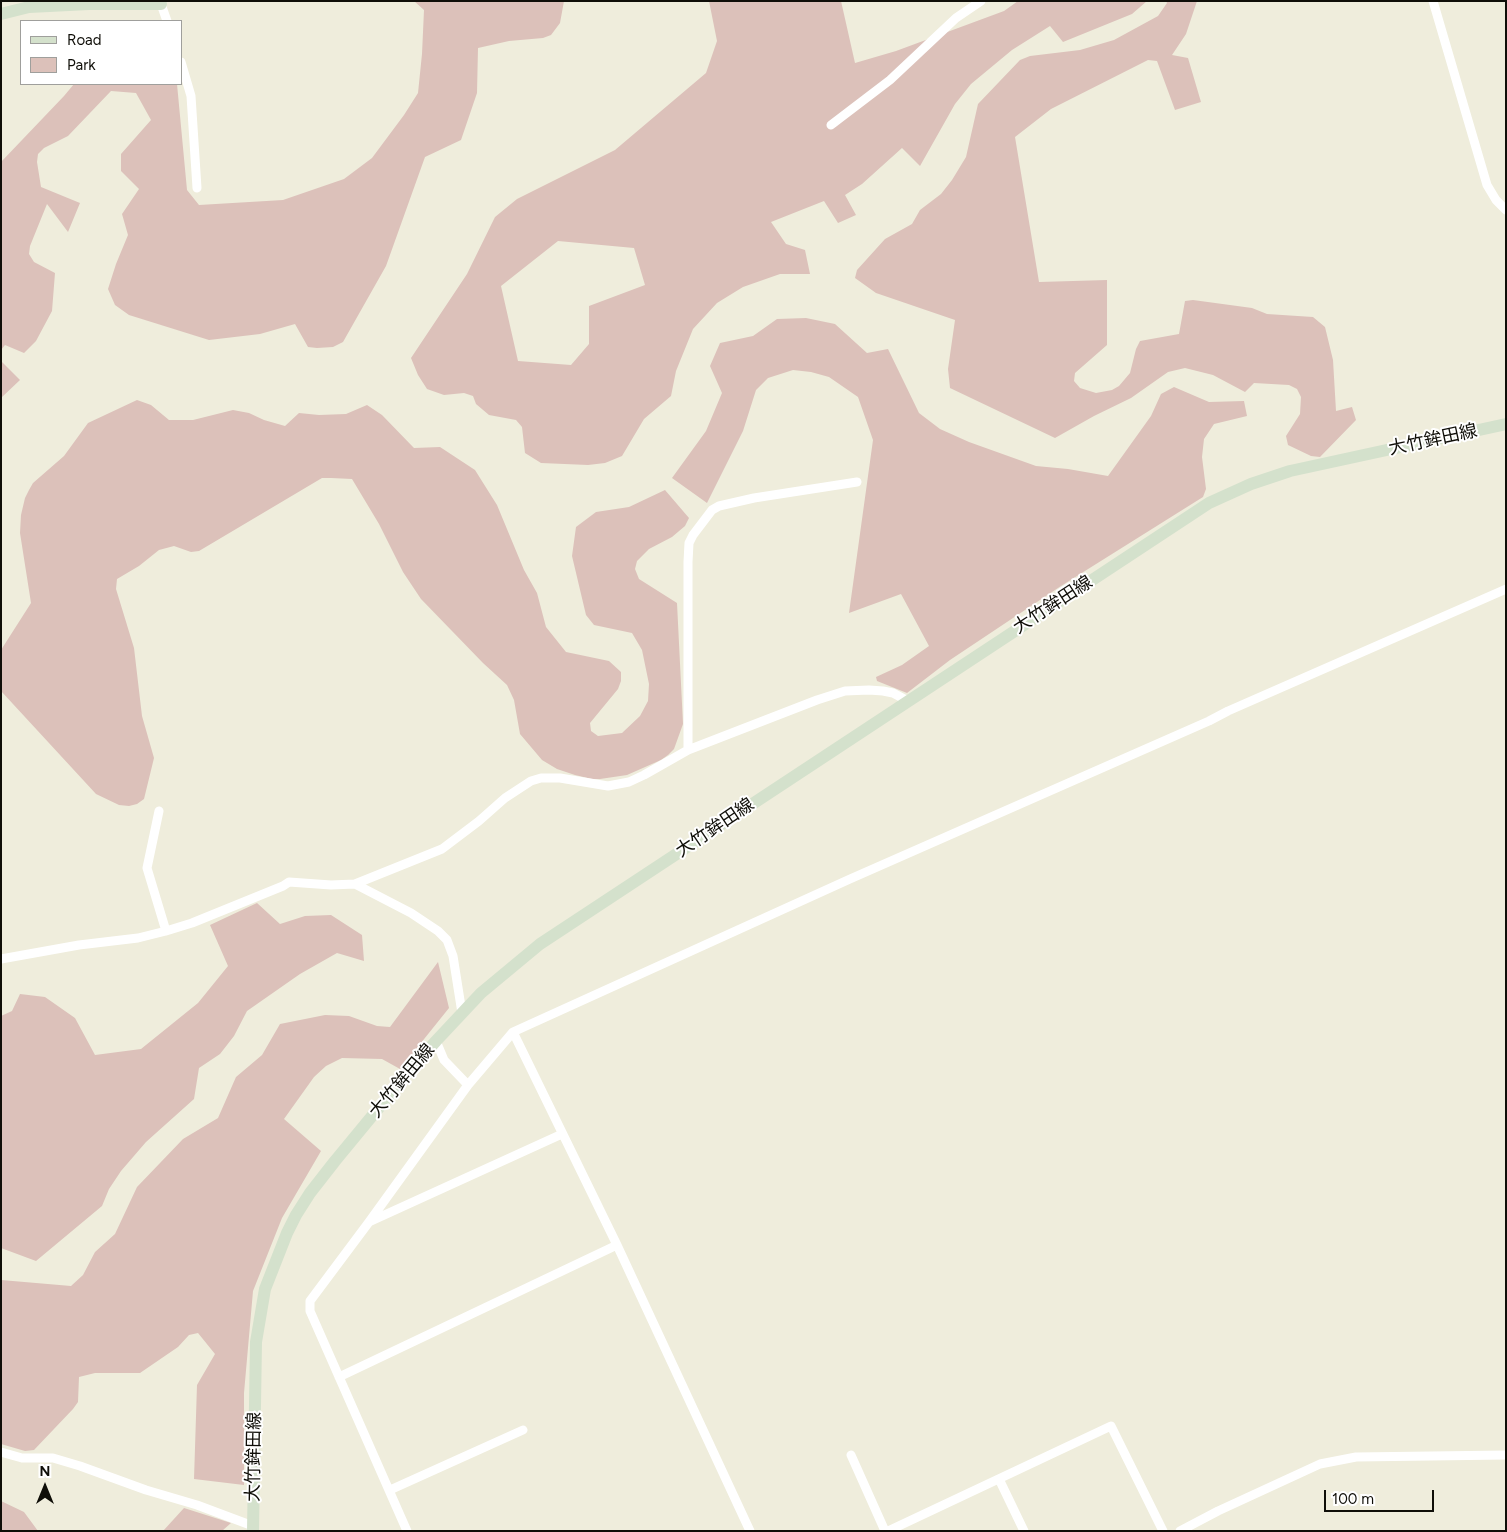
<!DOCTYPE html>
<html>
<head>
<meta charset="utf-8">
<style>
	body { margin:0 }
	#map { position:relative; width:1507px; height:1532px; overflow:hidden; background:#efeddc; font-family:Figtree,sans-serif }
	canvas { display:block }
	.frame { position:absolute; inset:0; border:2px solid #0f0e08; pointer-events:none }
	.legend { position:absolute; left:20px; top:20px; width:162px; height:65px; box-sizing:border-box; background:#fff; border:1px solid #9f9f9c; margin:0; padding:6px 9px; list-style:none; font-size:15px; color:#0f0e08 }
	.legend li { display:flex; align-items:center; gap:10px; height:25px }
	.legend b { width:25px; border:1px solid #9f9f9c }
	.north { position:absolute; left:20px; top:1462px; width:50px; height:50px; -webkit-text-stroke:4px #fff; paint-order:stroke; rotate:0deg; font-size:14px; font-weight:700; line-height:20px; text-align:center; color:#0f0e08 }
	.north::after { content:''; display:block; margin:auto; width:18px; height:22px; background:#0f0e08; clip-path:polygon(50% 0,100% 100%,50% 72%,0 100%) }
	.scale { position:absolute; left:1324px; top:1490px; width:110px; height:22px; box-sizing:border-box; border:2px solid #0f0e08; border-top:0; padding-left:6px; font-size:15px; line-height:18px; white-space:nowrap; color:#0f0e08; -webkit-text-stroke:4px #fff; paint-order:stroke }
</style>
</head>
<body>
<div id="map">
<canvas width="1507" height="1532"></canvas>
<div class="frame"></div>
<ul class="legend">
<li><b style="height:6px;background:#d4e1cc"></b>Road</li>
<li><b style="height:14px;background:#dcc1ba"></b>Park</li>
</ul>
<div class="north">N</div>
<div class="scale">100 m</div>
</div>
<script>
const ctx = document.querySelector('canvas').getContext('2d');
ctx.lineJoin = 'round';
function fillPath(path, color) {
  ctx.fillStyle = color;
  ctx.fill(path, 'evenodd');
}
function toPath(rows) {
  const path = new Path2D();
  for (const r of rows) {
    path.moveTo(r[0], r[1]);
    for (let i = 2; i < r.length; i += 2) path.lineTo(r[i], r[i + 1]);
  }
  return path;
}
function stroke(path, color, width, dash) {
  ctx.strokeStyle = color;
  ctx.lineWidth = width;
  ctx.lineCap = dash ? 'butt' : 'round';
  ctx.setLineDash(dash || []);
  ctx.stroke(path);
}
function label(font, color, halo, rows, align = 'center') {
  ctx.font = font + ' Figtree,"Noto Sans JP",sans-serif';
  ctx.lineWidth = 4;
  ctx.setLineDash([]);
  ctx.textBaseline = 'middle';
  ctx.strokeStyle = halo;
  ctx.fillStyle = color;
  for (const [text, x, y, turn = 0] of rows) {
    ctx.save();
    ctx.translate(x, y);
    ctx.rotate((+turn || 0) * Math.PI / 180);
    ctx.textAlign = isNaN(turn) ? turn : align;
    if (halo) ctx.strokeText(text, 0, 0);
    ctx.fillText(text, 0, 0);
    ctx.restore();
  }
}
fillPath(toPath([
	[414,1,564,1,560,23,551,35,543,38,509,41,478,48,477,93,461,140,425,157,386,266,343,342,333,347,317,348,308,347,295,324,260,334,209,340,129,315,115,305,108,289,116,264,128,235,122,214,139,189,121,171,121,154,151,120,136,93,111,91,68,136,44,148,38,154,37,162,41,187,80,203,68,232,47,204,30,246,29,254,34,262,55,273,52,311,36,341,24,353,5,345,1,350,1,162,64,96,74,84,177,84,187,190,199,205,283,200,344,179,372,158,404,115,418,93,422,54,424,10],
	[709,1,841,1,855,63,896,51,1004,11,1018,1,1147,1,1132,14,1063,42,1050,26,1012,50,971,84,955,104,920,166,902,148,862,184,845,195,856,215,838,223,824,201,771,222,786,244,805,250,810,274,780,274,743,287,717,303,693,329,676,371,671,396,644,419,622,456,605,463,588,465,541,463,525,453,522,427,516,420,489,415,476,404,473,396,464,393,444,395,427,389,418,375,411,358,467,274,495,217,517,199,615,150,706,73,717,41],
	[558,241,634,248,645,285,589,306,589,344,571,365,518,361,501,286],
	[1166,1,1197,1,1186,34,1172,55,1188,58,1201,102,1175,110,1157,61,1148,60,1051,109,1015,137,1039,282,1107,280,1107,345,1075,373,1074,381,1080,388,1096,393,1112,390,1119,386,1130,373,1136,349,1140,341,1179,334,1185,301,1193,300,1252,308,1267,314,1313,317,1325,327,1333,360,1336,411,1352,407,1356,420,1320,457,1311,456,1288,445,1286,436,1300,414,1301,397,1297,389,1289,385,1254,383,1245,392,1213,375,1185,368,1168,372,1131,398,1094,416,1055,438,950,388,948,369,955,320,876,293,855,278,857,270,885,239,912,224,920,210,941,194,952,180,966,157,978,104,1020,60,1030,56,1080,50,1114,40,1158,16,1167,3],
	[806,318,835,324,867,353,888,349,919,413,940,429,969,442,1036,466,1068,469,1108,476,1151,416,1161,394,1174,387,1209,402,1244,401,1247,416,1214,424,1204,439,1202,457,1206,489,1203,497,1061,586,950,660,907,693,877,681,876,677,902,665,929,646,901,594,849,613,873,440,858,397,829,377,811,372,793,370,768,378,756,390,743,431,707,503,672,478,706,431,722,393,710,366,720,343,753,336,777,319],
	[1,361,20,380,1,398],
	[137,400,151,405,169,420,193,420,233,410,249,413,264,420,285,426,299,413,319,415,346,414,367,405,382,415,414,448,440,447,475,470,497,505,524,570,537,593,546,627,566,652,609,661,621,672,621,681,618,689,590,723,591,731,598,736,622,733,640,716,648,701,649,684,642,650,632,633,594,625,586,615,572,556,576,527,596,512,629,507,665,490,689,518,685,526,672,537,649,549,637,561,635,569,639,579,677,603,683,724,674,749,668,755,661,760,627,775,600,779,592,779,575,775,557,769,542,760,520,734,514,700,507,685,483,663,421,599,403,572,379,524,352,479,331,478,322,478,199,551,191,552,174,546,159,550,139,566,117,579,116,589,134,648,142,716,154,758,144,799,137,804,129,806,119,805,96,794,1,691,1,650,31,603,20,533,21,515,25,498,29,490,33,483,64,456,88,423],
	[257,903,280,924,305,916,331,915,362,935,364,961,337,953,300,974,247,1011,234,1036,220,1054,199,1068,194,1099,146,1142,121,1171,109,1189,102,1206,36,1261,1,1248,1,1016,12,1011,20,994,45,997,75,1018,95,1055,141,1049,198,1003,228,966,210,925],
	[438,962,449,1008,400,1069,382,1059,342,1058,326,1066,314,1077,284,1119,321,1151,282,1218,253,1291,244,1393,244,1485,194,1479,197,1385,215,1354,198,1333,189,1335,178,1347,140,1373,95,1373,79,1377,78,1402,73,1409,34,1450,25,1451,1,1444,1,1280,71,1286,83,1275,95,1252,115,1234,137,1187,183,1139,218,1118,236,1077,262,1055,280,1024,325,1015,349,1016,377,1026,390,1027],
	[1,1501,24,1512,38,1531,1,1531],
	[184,1508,231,1523,222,1531,163,1531]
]), '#dcc1ba');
stroke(toPath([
	[162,1,161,4,167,21],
	[1433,1,1487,185,1496,200,1506,210],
	[181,62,191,96,197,188],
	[831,125,890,80,956,18,981,1],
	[688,750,688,562,689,543,693,535,712,510,719,506,754,498,857,482],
	[159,811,147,868,166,931],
	[355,884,411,913,438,931,447,940,453,956,462,1013],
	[1,959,79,945,138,938,166,931,192,923,283,886,289,882,331,885,355,884,442,849,479,821,505,798,531,781,541,778,560,778,608,786,629,782,644,775,688,750,817,700,845,691,869,690,883,691,893,693,908,701],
	[513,1032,617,1245,750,1531],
	[436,1041,444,1060,468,1085],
	[369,1222,562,1134],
	[339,1377,617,1245],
	[1,1452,22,1458,53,1458,80,1466,146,1490,197,1505,253,1526],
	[851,1455,885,1531],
	[999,1479,1024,1531],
	[390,1490,523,1430],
	[407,1531,310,1311,310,1301,369,1222,468,1085,513,1032,850,879,1209,721,1228,711,1506,589],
	[888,1531,1111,1426,1163,1531],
	[1180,1531,1218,1511,1320,1464,1356,1457,1506,1455]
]), '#fff', 9);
stroke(toPath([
	[1,14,29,7,89,4,161,4],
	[253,1531,256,1342,265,1289,287,1233,296,1215,310,1193,335,1161,410,1070,436,1041,481,993,540,944,1209,503,1251,484,1290,471,1506,424]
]), '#d4e1cc', 12);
label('18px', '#0f0e08', '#fff', [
	["大竹鉾田線",1433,440,-12],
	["大竹鉾田線",1053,605,-33],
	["大竹鉾田線",715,828,-34],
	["大竹鉾田線",402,1081,-50],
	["大竹鉾田線",254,1457,-89]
]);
</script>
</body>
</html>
